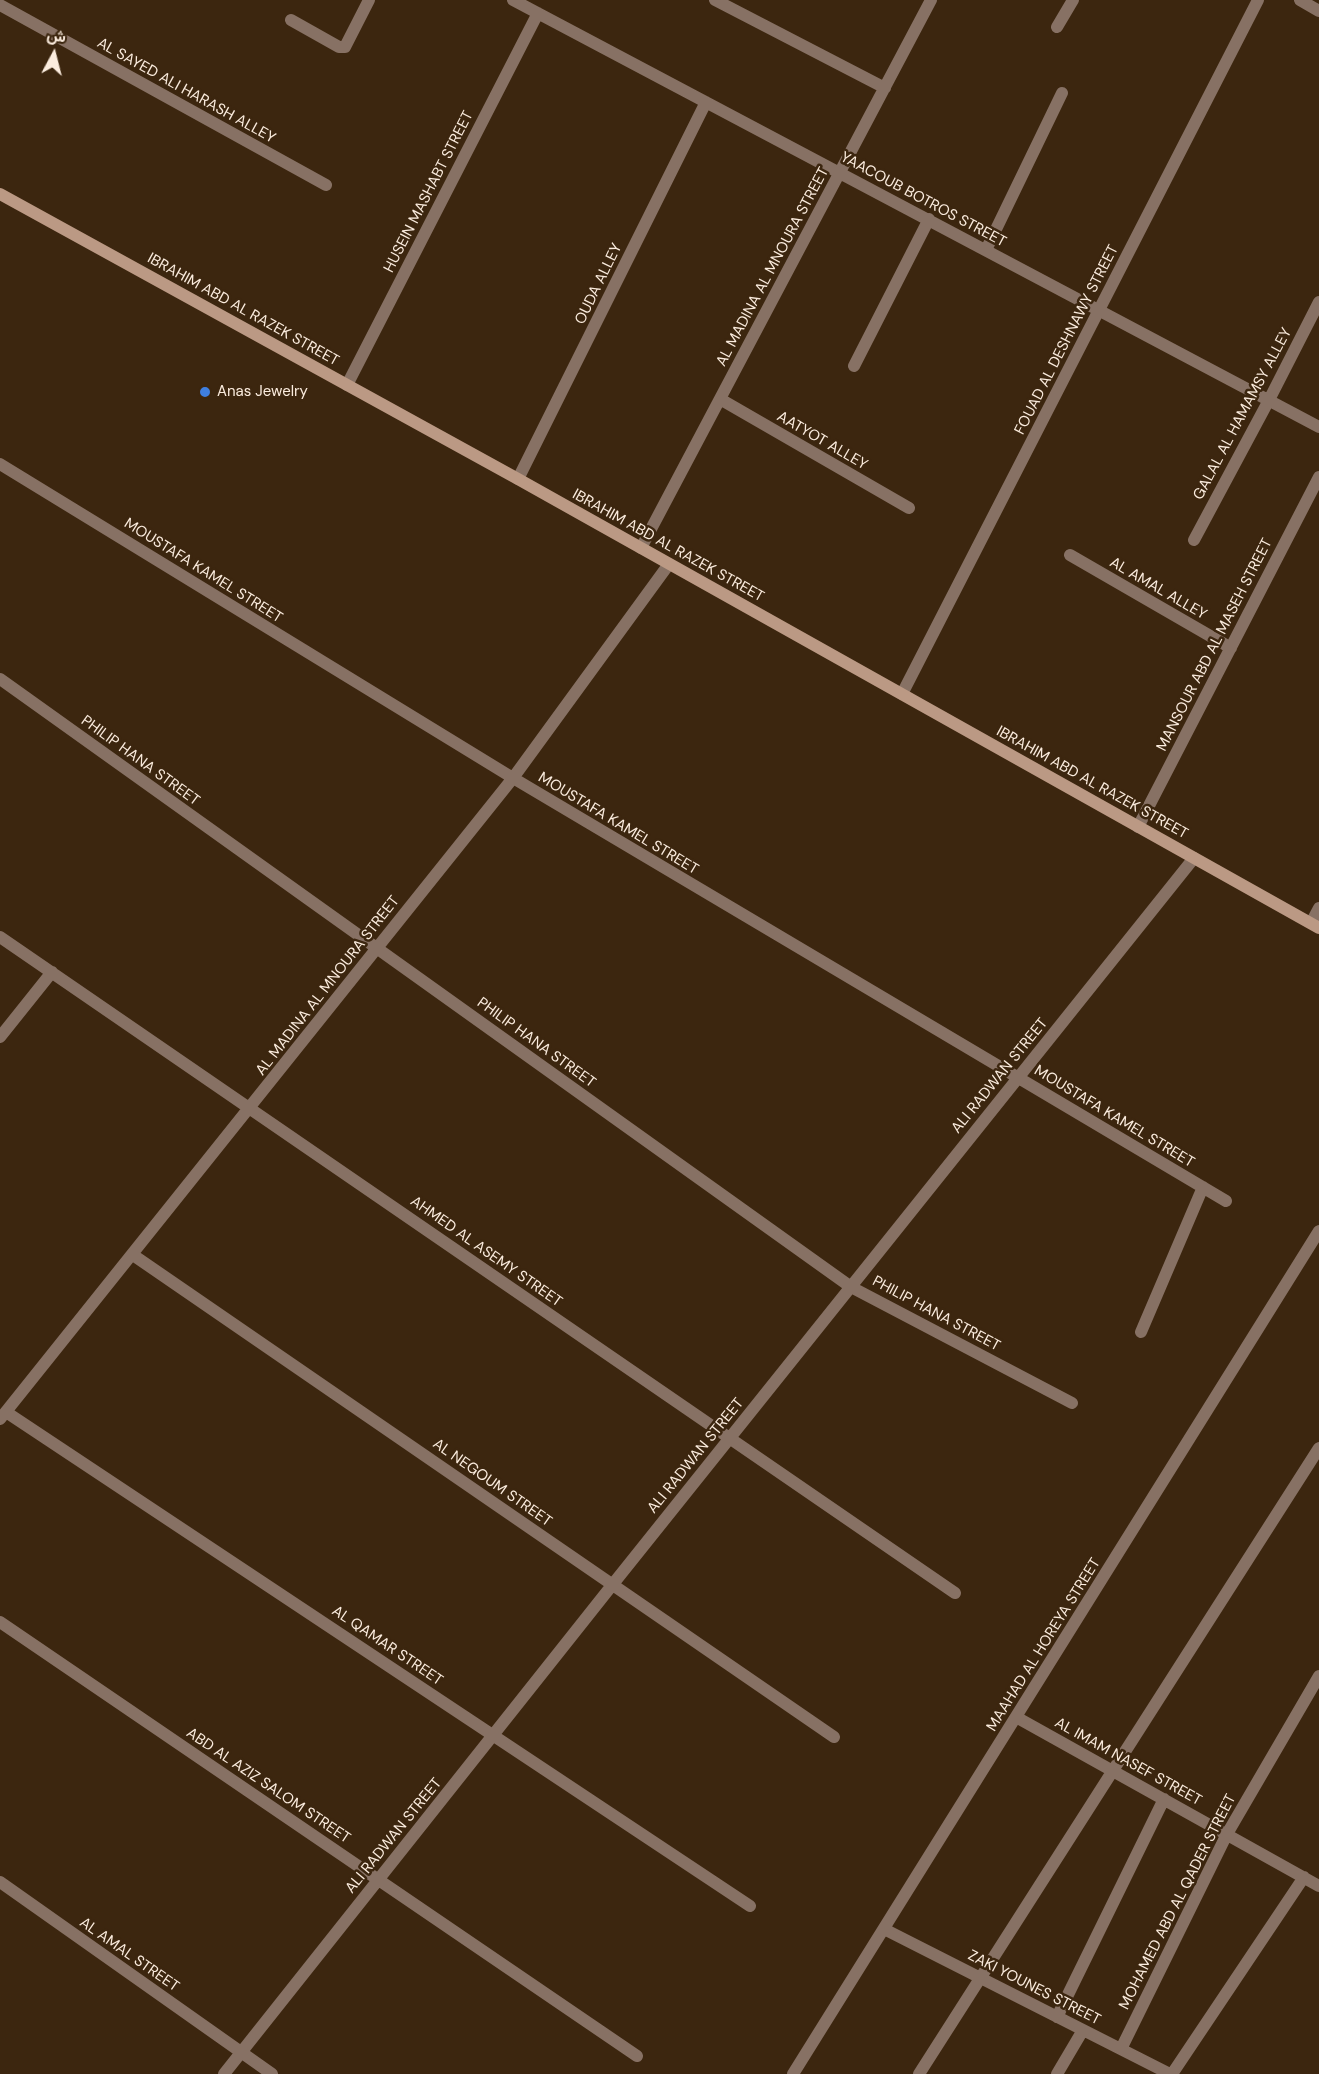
<!DOCTYPE html>
<html>
<head>
<meta charset="utf-8">
<style>
	body { margin:0 }
	#map { position:relative; width:1319px; height:2074px; overflow:hidden; background:#3c260f; font-family:"DM Sans",Vazirmatn,sans-serif }
	canvas { display:block }
	.north { position:absolute; left:24px; top:24px; width:60px; height:60px; -webkit-text-stroke:4px #3c260f; paint-order:stroke; rotate:7deg; font-size:16px; font-weight:700; line-height:24px; text-align:center; color:#fbecde }
	.north::after { content:''; display:block; margin:auto; width:21px; height:27px; background:#fbecde; clip-path:polygon(50% 0,100% 100%,50% 72%,0 100%) }
</style>
</head>
<body>
<div id="map">
<canvas width="1319" height="2074"></canvas>
<div class="north">ش</div>
</div>
<script>
const ctx = document.querySelector('canvas').getContext('2d');
ctx.lineJoin = 'round';
function toPath(rows) {
  const path = new Path2D();
  for (const r of rows) {
    path.moveTo(r[0], r[1]);
    for (let i = 2; i < r.length; i += 2) path.lineTo(r[i], r[i + 1]);
  }
  return path;
}
function stroke(path, color, width, dash) {
  ctx.strokeStyle = color;
  ctx.lineWidth = width;
  ctx.lineCap = dash ? 'butt' : 'round';
  ctx.setLineDash(dash || []);
  ctx.stroke(path);
}
function label(font, color, halo, rows, align = 'center') {
  ctx.font = font + ' "DM Sans",sans-serif';
  ctx.lineWidth = 5;
  ctx.setLineDash([]);
  ctx.textBaseline = 'middle';
  ctx.strokeStyle = halo;
  ctx.fillStyle = color;
  for (const [text, x, y, turn = 0] of rows) {
    ctx.save();
    ctx.translate(x, y);
    ctx.rotate((+turn || 0) * Math.PI / 180);
    ctx.textAlign = isNaN(turn) ? turn : align;
    if (halo) ctx.strokeText(text, 0, 0);
    ctx.fillText(text, 0, 0);
    ctx.restore();
  }
}
stroke(toPath([
	[513,0,1319,427],
	[715,0,885,88],
	[1300,0,1319,11],
	[0,5,326,185],
	[291,20,339,47,345,47,369,0],
	[1057,27,1073,0],
	[986,250,1062,93],
	[854,366,929,219],
	[347,385,538,13],
	[720,399,909,508],
	[0,464,513,778,1226,1201],
	[518,479,706,102],
	[1194,540,1269,400,1319,302],
	[641,548,931,0],
	[1070,555,1231,648],
	[0,679,851,1287,1072,1403],
	[902,694,1258,0],
	[1138,827,1319,477],
	[1311,923,1319,908],
	[0,937,955,1593],
	[0,1037,52,972],
	[133,1255,834,1737],
	[1141,1332,1203,1187],
	[6,1412,750,1906],
	[0,1419,513,778,669,564],
	[0,1622,637,2056],
	[1016,1717,1319,1886],
	[0,1882,272,2074],
	[884,1929,1170,2074],
	[1057,2017,1164,1799],
	[1121,2049,1227,1834,1319,1676],
	[224,2074,613,1584,1194,858],
	[793,2074,1319,1231],
	[919,2074,1319,1448],
	[1057,2074,1083,2030],
	[1172,2074,1304,1877]
]), '#877164', 12);
stroke(toPath([
	[0,194,518,479,1319,928]
]), '#bb9984', 12);
for (const [x, y, r, color] of [
	[205,392,6,"#3f7fe0"]
]) {
  const dot = new Path2D();
  dot.arc(x, y, r, 0, 2 * Math.PI);
  ctx.fillStyle = color;
  ctx.fill(dot);
  stroke(dot, '#3c260f', 2);
}
label('15px', '#fbecde', '#3c260f', [
	["AL SAYED ALI HARASH ALLEY",186,91,29],
	["HUSEIN MASHABT STREET",429,192,-63],
	["YAACOUB BOTROS STREET",923,200,28],
	["AL MADINA AL MNOURA STREET",773,267,-62],
	["OUDA ALLEY",599,284,-64],
	["IBRAHIM ABD AL RAZEK STREET",243,310,29],
	["FOUAD AL DESHNAWY STREET",1067,340,-63],
	["GALAL AL HAMAMSY ALLEY",1243,414,-62],
	["AATYOT ALLEY",822,441,30],
	["IBRAHIM ABD AL RAZEK STREET",668,546,29],
	["MOUSTAFA KAMEL STREET",203,571,32],
	["AL AMAL ALLEY",1158,589,30],
	["MANSOUR ABD AL MASEH STREET",1215,645,-63],
	["PHILIP HANA STREET",140,761,36],
	["IBRAHIM ABD AL RAZEK STREET",1092,783,29],
	["MOUSTAFA KAMEL STREET",618,824,31],
	["AL MADINA AL MNOURA STREET",328,986,-52],
	["PHILIP HANA STREET",536,1043,36],
	["ALI RADWAN STREET",1000,1076,-51],
	["MOUSTAFA KAMEL STREET",1114,1117,31],
	["AHMED AL ASEMY STREET",486,1252,35],
	["PHILIP HANA STREET",936,1314,28],
	["ALI RADWAN STREET",696,1456,-51],
	["AL NEGOUM STREET",492,1483,35],
	["MAAHAD AL HOREYA STREET",1044,1645,-58],
	["AL QAMAR STREET",387,1646,34],
	["AL IMAM NASEF STREET",1128,1762,29],
	["ABD AL AZIZ SALOM STREET",268,1786,34],
	["ALI RADWAN STREET",394,1836,-51],
	["MOHAMED ABD AL QADER STREET",1178,1902,-63],
	["AL AMAL STREET",129,1955,35],
	["ZAKI YOUNES STREET",1034,1988,27]
]);
label('15px', '#fbecde', '#3c260f', [
	["Anas Jewelry",217,392]
], 'left');
</script>
</body>
</html>
